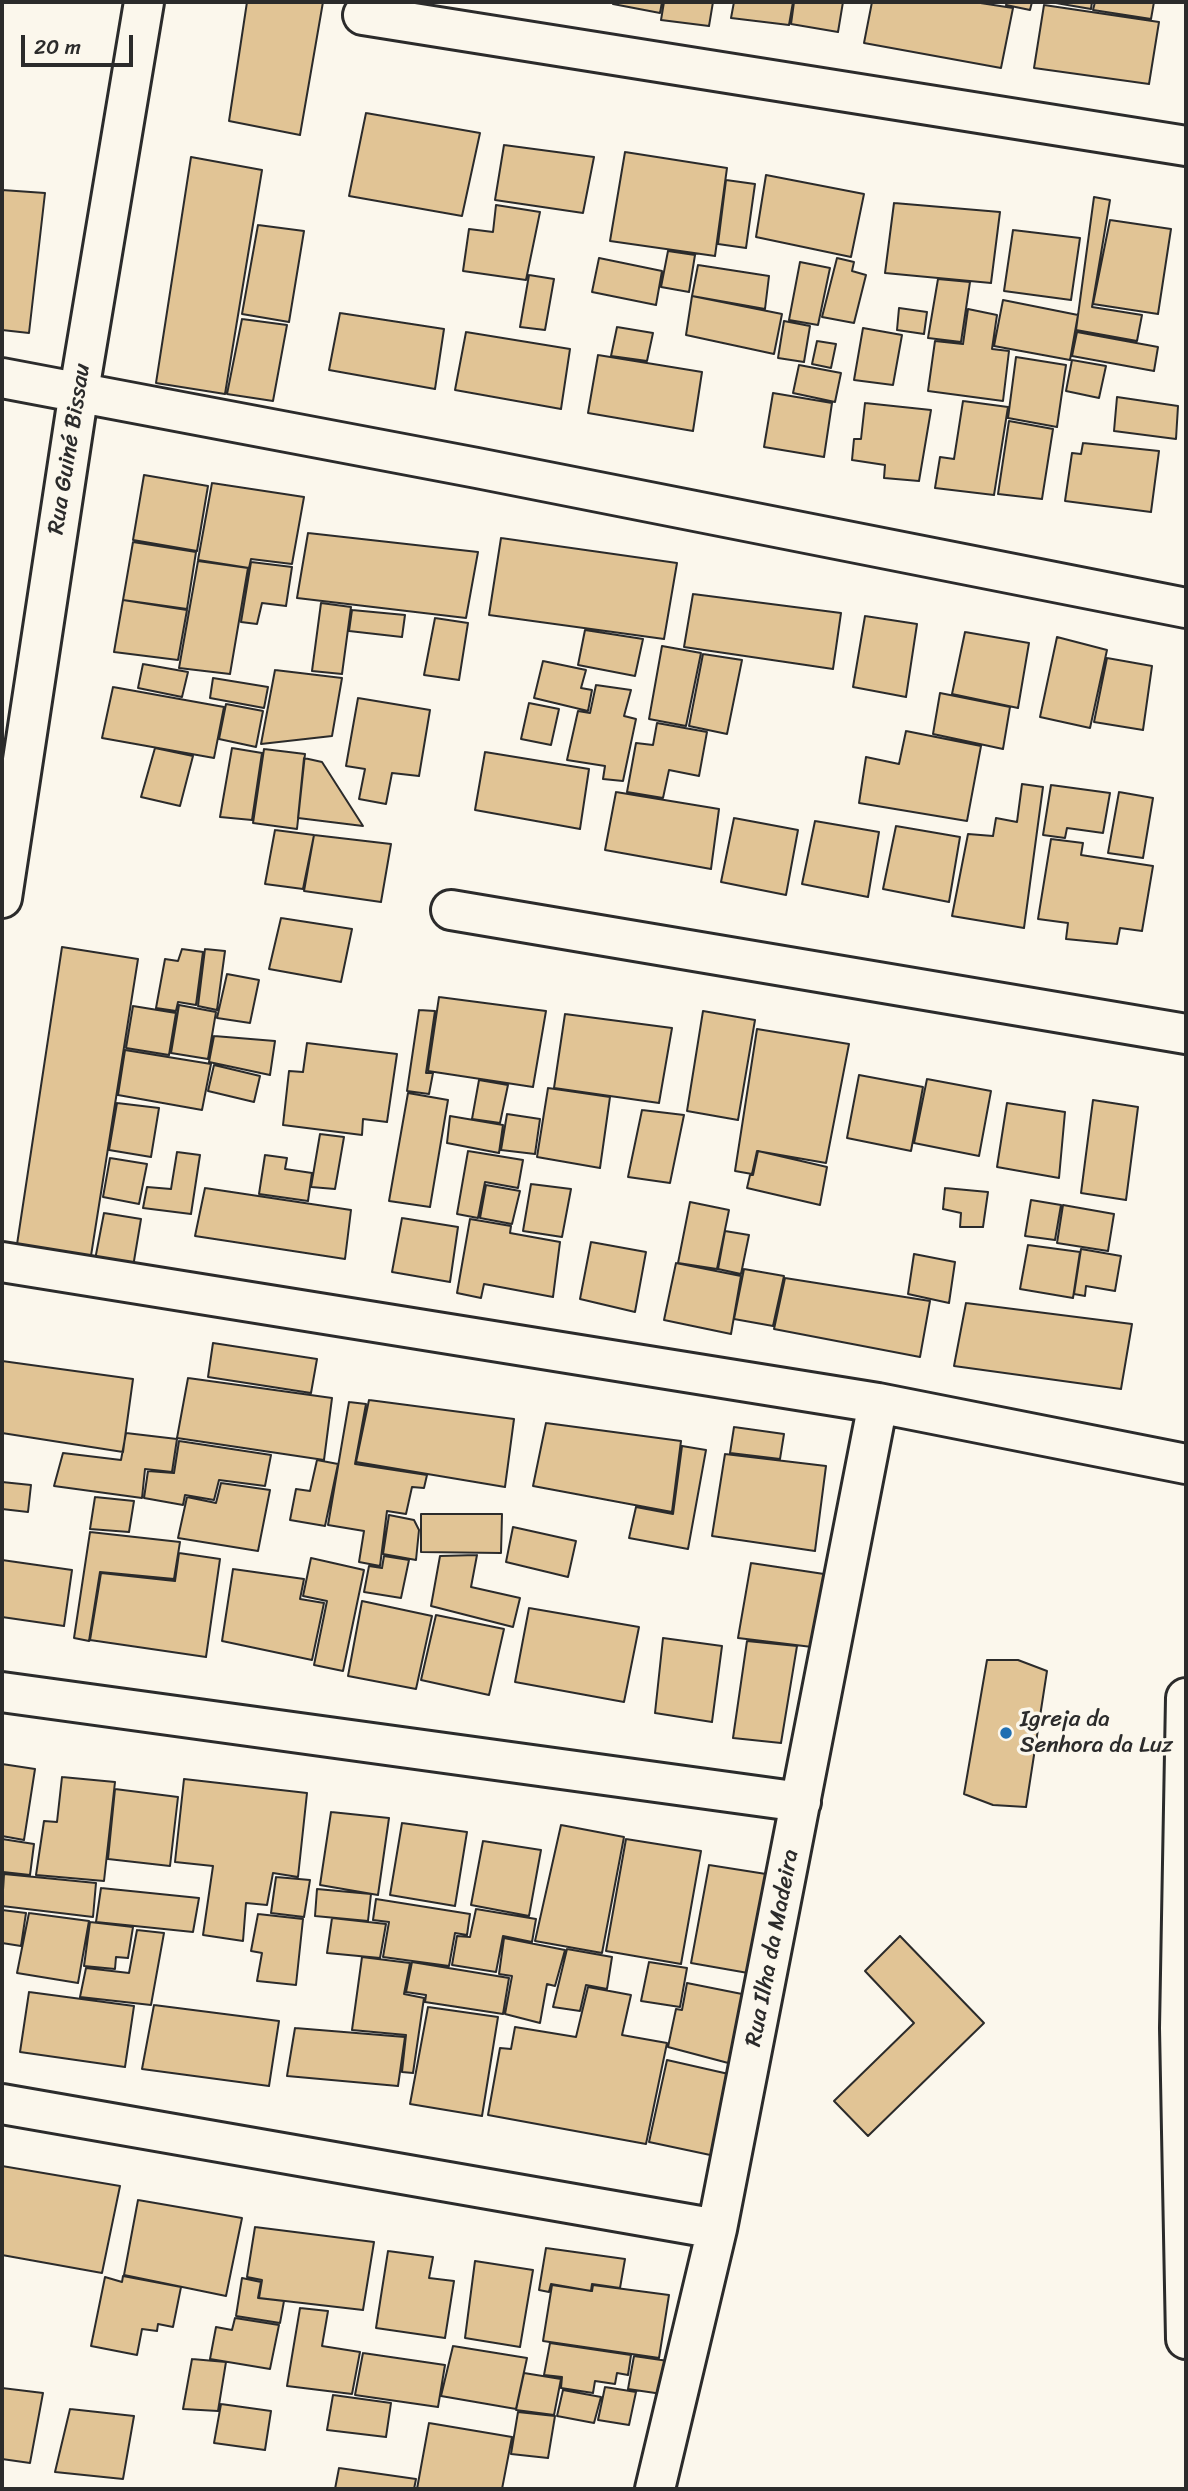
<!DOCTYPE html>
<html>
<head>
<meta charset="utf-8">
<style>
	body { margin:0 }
	#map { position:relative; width:1188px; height:2491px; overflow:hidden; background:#fbf7ec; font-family:Sriracha,sans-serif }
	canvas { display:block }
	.frame { position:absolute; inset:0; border:4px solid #2b2b2b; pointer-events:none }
	.scale { position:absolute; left:21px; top:35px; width:112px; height:32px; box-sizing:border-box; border:4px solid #2b2b2b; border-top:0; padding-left:9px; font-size:21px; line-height:24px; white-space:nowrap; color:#2b2b2b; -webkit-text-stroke:5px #fbf7ec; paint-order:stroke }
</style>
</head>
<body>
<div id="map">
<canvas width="1188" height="2491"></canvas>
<div class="frame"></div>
<div class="scale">20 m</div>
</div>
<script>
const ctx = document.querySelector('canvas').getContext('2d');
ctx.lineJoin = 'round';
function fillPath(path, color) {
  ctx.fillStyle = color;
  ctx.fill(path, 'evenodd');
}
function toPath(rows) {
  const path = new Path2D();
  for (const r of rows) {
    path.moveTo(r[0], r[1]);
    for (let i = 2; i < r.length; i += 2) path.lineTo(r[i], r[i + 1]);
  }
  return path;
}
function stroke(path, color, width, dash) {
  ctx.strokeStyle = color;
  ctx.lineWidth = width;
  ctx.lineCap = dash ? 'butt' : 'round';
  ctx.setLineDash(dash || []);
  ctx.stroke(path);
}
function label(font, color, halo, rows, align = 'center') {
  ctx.font = font + ' Sriracha,sans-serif';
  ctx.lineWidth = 7;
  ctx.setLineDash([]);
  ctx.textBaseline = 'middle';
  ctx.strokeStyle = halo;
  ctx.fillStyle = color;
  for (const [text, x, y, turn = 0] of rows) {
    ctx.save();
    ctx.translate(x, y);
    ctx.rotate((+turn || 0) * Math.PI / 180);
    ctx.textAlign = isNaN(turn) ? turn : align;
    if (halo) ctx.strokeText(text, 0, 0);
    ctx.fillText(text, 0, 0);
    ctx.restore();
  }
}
const building = toPath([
	[247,2,323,2,300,135,229,121,247,2],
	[613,2,662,2,660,13,613,4,613,2],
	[664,2,713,2,709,26,661,20,664,2],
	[734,2,793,2,789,25,731,18,734,2],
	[794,2,843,2,838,32,791,24,794,2],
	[872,2,974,2,1013,8,1001,68,864,43,872,2],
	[1007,2,1032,2,1030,10,1006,5,1007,2],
	[1050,2,1092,2,1091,9,1050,2],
	[1095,2,1154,2,1151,19,1093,10,1095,2],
	[1044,5,1159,22,1149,84,1034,68,1044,5],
	[366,113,480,133,462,216,349,196,366,113],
	[504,145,594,157,583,213,495,200,504,145],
	[625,152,727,168,715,256,610,241,625,152],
	[191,157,262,170,225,394,156,383,191,157],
	[766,175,864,194,851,257,756,237,766,175],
	[726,180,755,184,746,248,718,244,726,180],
	[2,190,45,193,29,333,2,330,2,190],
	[1094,197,1110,200,1092,307,1142,315,1137,341,1076,330,1094,197],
	[894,203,1000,212,991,283,885,273,894,203],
	[496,205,540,212,526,280,463,271,469,229,493,232,496,205],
	[1110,220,1171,229,1158,314,1093,304,1110,220],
	[258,225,304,231,289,322,242,314,258,225],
	[1013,230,1080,238,1071,300,1004,291,1013,230],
	[668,251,695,255,689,292,661,287,668,251],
	[599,258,662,271,656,305,592,292,599,258],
	[837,258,854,262,852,271,866,275,854,323,822,317,837,258],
	[800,262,830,268,818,325,789,320,800,262],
	[698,265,769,276,765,309,692,296,698,265],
	[529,275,554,279,545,330,520,327,529,275],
	[938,279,970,282,961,342,928,338,938,279],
	[692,296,782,314,774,354,686,335,692,296],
	[1003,300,1078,315,1070,360,994,346,1003,300],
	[899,308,927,312,924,334,897,330,899,308],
	[968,309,997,315,992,349,1009,351,1003,401,928,391,935,341,963,344,968,309],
	[340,313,444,329,435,389,329,370,340,313],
	[242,319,287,325,273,401,227,394,242,319],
	[784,321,810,326,804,362,778,358,784,321],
	[617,327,653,333,647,361,611,356,617,327],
	[863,328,902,335,893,385,854,380,863,328],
	[466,332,570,349,561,409,455,390,466,332],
	[1077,332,1158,347,1154,371,1072,356,1077,332],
	[817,341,836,344,831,368,812,364,817,341],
	[598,355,702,372,693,431,588,413,598,355],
	[1016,357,1066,365,1057,427,1008,418,1016,357],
	[1072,360,1106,366,1099,398,1066,391,1072,360],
	[799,365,841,373,835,402,793,393,799,365],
	[773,393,832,403,824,457,764,447,773,393],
	[1117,397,1178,406,1176,439,1114,431,1117,397],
	[963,401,1008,407,994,495,935,488,940,457,954,459,963,401],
	[865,403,931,410,919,481,884,478,885,465,852,460,854,439,861,439,865,403],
	[1009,421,1053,429,1042,499,998,494,1009,421],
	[1083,443,1159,451,1151,512,1065,501,1072,453,1081,454,1083,443],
	[144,475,208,486,197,551,133,540,144,475],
	[212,483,304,497,292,564,251,559,249,568,198,560,212,483],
	[308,533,478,552,466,618,297,598,308,533],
	[501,538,677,563,664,639,489,615,501,538],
	[133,542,196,552,187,609,123,600,133,542],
	[198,561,248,568,230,674,179,668,198,561],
	[251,562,292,567,286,606,262,603,257,624,241,622,251,562],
	[693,594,841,613,833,669,684,647,693,594],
	[123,600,187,610,178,660,114,652,123,600],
	[321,603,351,607,342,674,312,671,321,603],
	[352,610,405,615,402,637,349,631,352,610],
	[865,616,917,624,906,697,853,687,865,616],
	[435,618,468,623,459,680,424,675,435,618],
	[585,630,643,639,635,676,578,665,585,630],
	[965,632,1029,643,1018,708,952,694,965,632],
	[1057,637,1107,650,1090,728,1040,717,1057,637],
	[662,646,701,653,686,726,649,719,662,646],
	[703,654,742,660,727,734,689,726,703,654],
	[1107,658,1152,666,1143,730,1094,722,1107,658],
	[543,661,586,670,581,688,592,690,588,711,534,698,543,661],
	[143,664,188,672,182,697,138,688,143,664],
	[275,670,342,678,332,736,261,744,275,670],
	[213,678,268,687,264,708,210,698,213,678],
	[596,685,631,690,624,716,636,719,623,781,603,779,605,766,567,760,578,711,590,713,596,685],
	[113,687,224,707,214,758,102,738,113,687],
	[940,693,1010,707,1003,749,933,734,940,693],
	[358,698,430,710,419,776,392,773,386,804,359,799,365,769,346,766,358,698],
	[529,703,559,709,551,745,521,739,529,703],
	[226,704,263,711,256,747,219,739,226,704],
	[657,723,707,732,699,776,669,770,663,798,627,792,636,743,653,745,657,723],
	[906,731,981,746,967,821,859,803,866,757,899,764,906,731],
	[155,748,193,756,180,806,141,797,155,748],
	[232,748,262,753,252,820,220,817,232,748],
	[264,749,305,754,297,829,253,823,264,749],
	[485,752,589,769,580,829,475,810,485,752],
	[304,758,322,762,363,826,298,818,304,758],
	[1022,784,1043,787,1024,928,952,916,968,834,993,836,996,818,1017,822,1022,784],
	[1051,785,1110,793,1103,833,1067,828,1065,838,1043,835,1051,785],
	[616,792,719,809,711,869,605,850,616,792],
	[1119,792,1153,798,1143,858,1108,853,1119,792],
	[734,818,798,830,786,895,721,882,734,818],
	[815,821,879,832,868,897,802,884,815,821],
	[896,826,960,837,949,902,883,889,896,826],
	[275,830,314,835,303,889,265,884,275,830],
	[314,835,391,844,381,902,304,891,314,835],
	[1051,839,1083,843,1081,855,1153,866,1142,931,1120,928,1117,944,1066,939,1068,923,1038,919,1051,839],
	[281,918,352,929,341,982,269,969,281,918],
	[62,947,138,959,90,1262,16,1251,62,947],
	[182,949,203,952,196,1005,178,1002,176,1011,156,1008,165,959,178,961,182,949],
	[205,949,225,951,217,1010,198,1006,205,949],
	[227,974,259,980,250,1023,217,1018,227,974],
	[439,997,546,1011,533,1087,428,1071,439,997],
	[179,1005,216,1012,208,1059,171,1053,179,1005],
	[133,1006,176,1013,169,1055,126,1048,133,1006],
	[419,1010,435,1011,426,1073,433,1073,429,1094,407,1091,419,1010],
	[703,1011,755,1020,738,1120,687,1111,703,1011],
	[565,1014,672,1028,659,1103,554,1088,565,1014],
	[757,1029,849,1044,826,1163,757,1151,752,1174,735,1171,757,1029],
	[214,1036,275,1041,270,1075,209,1062,214,1036],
	[307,1043,397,1054,387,1122,363,1119,362,1135,283,1125,289,1071,303,1072,307,1043],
	[125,1050,211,1064,202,1110,118,1095,125,1050],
	[214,1065,260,1076,254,1102,208,1091,214,1065],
	[859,1075,923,1087,911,1151,847,1138,859,1075],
	[927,1079,991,1091,979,1156,914,1143,927,1079],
	[479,1080,508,1085,500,1123,472,1119,479,1080],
	[548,1088,610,1097,600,1168,537,1157,548,1088],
	[408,1093,448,1100,430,1207,389,1201,408,1093],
	[1093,1100,1138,1107,1126,1200,1081,1193,1093,1100],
	[117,1103,159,1108,151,1157,109,1150,117,1103],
	[1007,1103,1065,1112,1059,1178,997,1167,1007,1103],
	[642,1110,684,1115,670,1183,628,1177,642,1110],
	[507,1114,540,1119,535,1154,501,1150,507,1114],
	[450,1116,503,1125,499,1153,447,1143,450,1116],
	[320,1134,344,1137,335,1189,311,1187,320,1134],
	[468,1151,523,1160,518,1188,485,1182,478,1218,457,1214,468,1151],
	[758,1151,827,1167,820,1205,747,1188,750,1175,753,1175,758,1151],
	[177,1152,200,1155,191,1214,143,1208,147,1187,171,1189,177,1152],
	[265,1155,287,1158,285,1169,312,1173,308,1201,259,1194,265,1155],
	[110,1158,147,1164,139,1204,103,1197,110,1158],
	[531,1184,571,1189,562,1237,523,1231,531,1184],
	[486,1185,520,1191,512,1224,480,1218,486,1185],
	[205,1188,351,1210,345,1259,195,1236,205,1188],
	[945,1188,988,1192,983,1227,960,1227,961,1213,943,1209,945,1188],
	[1031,1200,1061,1205,1055,1240,1025,1236,1031,1200],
	[690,1202,729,1210,717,1269,678,1263,690,1202],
	[1063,1205,1114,1214,1108,1251,1057,1243,1063,1205],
	[104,1213,141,1219,132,1273,94,1265,104,1213],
	[402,1218,458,1227,450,1282,392,1272,402,1218],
	[470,1219,511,1226,510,1233,560,1242,553,1297,484,1284,481,1298,457,1293,470,1219],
	[725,1231,749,1235,741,1274,718,1269,725,1231],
	[591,1242,646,1252,635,1312,580,1299,591,1242],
	[1028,1245,1080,1252,1073,1298,1020,1289,1028,1245],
	[1081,1249,1121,1256,1115,1291,1086,1286,1085,1296,1074,1294,1081,1249],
	[914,1254,955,1262,949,1303,908,1294,914,1254],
	[676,1263,741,1276,731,1334,664,1320,676,1263],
	[744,1269,784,1276,773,1326,734,1319,744,1269],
	[785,1278,930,1301,920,1357,774,1329,785,1278],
	[966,1303,1132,1324,1121,1389,954,1366,966,1303],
	[213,1343,317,1359,311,1393,208,1377,213,1343],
	[2,1361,133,1379,123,1452,2,1433,2,1361],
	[188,1378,332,1398,324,1460,177,1438,188,1378],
	[369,1400,514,1419,505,1487,356,1462,369,1400],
	[349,1402,366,1404,355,1464,427,1475,424,1488,412,1487,406,1514,387,1511,380,1566,359,1562,364,1531,328,1525,349,1402],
	[546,1423,681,1441,672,1512,533,1486,546,1423],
	[734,1427,784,1434,780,1459,730,1453,734,1427],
	[126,1433,177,1439,172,1472,145,1469,142,1498,54,1486,63,1453,121,1460,126,1433],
	[179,1441,271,1455,265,1486,219,1480,214,1500,185,1495,183,1505,144,1498,148,1471,174,1473,179,1441],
	[682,1446,706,1450,688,1549,629,1538,636,1507,673,1514,682,1446],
	[725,1454,826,1466,815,1551,712,1536,725,1454],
	[317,1460,338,1464,325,1526,290,1520,296,1489,310,1491,317,1460],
	[2,1482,31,1485,28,1512,2,1509,2,1482],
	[221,1483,270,1490,258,1551,178,1538,187,1497,216,1503,221,1483],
	[95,1497,134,1501,129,1532,90,1529,95,1497],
	[421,1514,502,1514,501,1553,421,1552,421,1514],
	[389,1515,414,1520,419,1530,416,1560,383,1554,389,1515],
	[513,1527,576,1541,568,1577,506,1562,513,1527],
	[90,1532,180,1542,174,1579,100,1572,89,1641,74,1638,90,1532],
	[179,1553,220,1559,206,1657,90,1640,101,1573,175,1581,179,1553],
	[477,1555,471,1587,520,1598,513,1627,431,1606,440,1556,477,1555],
	[384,1556,409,1560,401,1598,364,1592,369,1566,382,1568,384,1556],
	[311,1558,364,1570,343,1671,314,1665,327,1601,303,1596,311,1558],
	[2,1560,72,1570,64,1626,2,1617,2,1560],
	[751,1563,824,1574,812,1647,738,1638,751,1563],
	[233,1569,304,1579,300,1599,324,1603,312,1660,222,1641,233,1569],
	[362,1601,432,1616,416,1689,348,1676,362,1601],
	[529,1608,639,1627,624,1702,515,1682,529,1608],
	[436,1615,504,1629,489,1695,421,1680,436,1615],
	[663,1638,722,1646,712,1722,655,1713,663,1638],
	[747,1641,797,1646,781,1743,733,1738,747,1641],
	[987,1660,1018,1660,1047,1671,1026,1807,993,1805,964,1794,987,1660],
	[2,1764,35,1769,24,1840,2,1836,2,1764],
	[62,1777,115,1782,104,1881,36,1875,44,1821,57,1822,62,1777],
	[184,1779,307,1793,298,1877,273,1873,267,1905,246,1903,243,1941,203,1935,213,1866,175,1862,184,1779],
	[115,1789,178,1797,170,1866,108,1859,115,1789],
	[331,1812,389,1818,378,1895,320,1885,331,1812],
	[402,1823,467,1832,455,1906,390,1895,402,1823],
	[561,1825,624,1837,602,1953,535,1941,561,1825],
	[2,1839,34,1844,30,1875,3,1872,2,1879,2,1839],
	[626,1839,701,1851,681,1964,606,1951,626,1839],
	[483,1841,541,1850,529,1916,471,1905,483,1841],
	[709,1865,766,1874,748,1973,691,1963,709,1865],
	[4,1874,96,1883,93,1917,2,1906,4,1874],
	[276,1877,310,1880,304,1917,271,1913,276,1877],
	[101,1888,199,1898,193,1932,96,1922,101,1888],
	[317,1889,371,1894,368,1921,315,1916,317,1889],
	[376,1899,470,1914,467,1935,455,1933,449,1966,383,1957,389,1922,373,1920,376,1899],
	[476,1909,536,1919,532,1942,503,1936,496,1972,452,1965,457,1936,470,1937,476,1909],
	[2,1910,26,1913,21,1946,2,1943,2,1910],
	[29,1913,89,1921,78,1983,17,1973,29,1913],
	[258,1914,303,1919,296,1985,257,1981,262,1953,251,1951,258,1914],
	[332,1918,386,1924,380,1958,327,1953,332,1918],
	[90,1922,133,1927,128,1958,116,1957,115,1969,84,1966,90,1922],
	[137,1930,164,1933,151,2005,80,1997,86,1968,129,1973,137,1930],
	[900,1936,984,2023,868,2136,834,2101,914,2023,865,1971,900,1936],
	[504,1938,565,1950,555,1986,547,1984,540,2023,505,2014,512,1976,499,1974,504,1938],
	[567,1949,612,1957,607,1989,586,1985,580,2011,553,2007,567,1949],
	[362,1957,410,1963,404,1994,424,1998,413,2073,402,2072,406,2035,352,2030,362,1957],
	[412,1962,509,1978,503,2014,425,2002,426,1995,406,1992,412,1962],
	[649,1962,687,1968,680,2007,641,2001,649,1962],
	[687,1983,747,1995,732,2064,668,2047,676,2009,682,2010,687,1983],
	[588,1987,631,1995,622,2035,667,2043,646,2144,488,2115,500,2048,511,2049,515,2027,576,2037,588,1987],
	[29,1992,134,2006,125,2067,20,2052,29,1992],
	[154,2005,279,2021,269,2086,142,2069,154,2005],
	[428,2007,498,2017,482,2116,410,2104,428,2007],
	[295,2028,405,2037,398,2086,287,2076,295,2028],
	[667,2060,733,2075,715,2156,649,2142,667,2060],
	[2,2166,120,2186,102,2273,2,2255,2,2166],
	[138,2200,242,2218,226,2296,124,2275,138,2200],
	[255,2227,374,2242,363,2310,259,2298,262,2280,247,2277,255,2227],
	[546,2248,625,2259,620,2288,592,2284,591,2291,551,2284,549,2292,539,2290,546,2248],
	[388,2251,433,2257,429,2278,454,2281,445,2338,376,2328,388,2251],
	[475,2261,533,2270,520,2347,465,2338,475,2261],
	[123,2276,181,2287,173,2327,158,2324,157,2331,142,2329,137,2355,91,2346,105,2277,122,2282,123,2276],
	[242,2278,261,2282,258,2298,284,2301,280,2323,236,2316,242,2278],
	[552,2285,592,2291,593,2285,669,2295,659,2358,543,2341,552,2285],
	[300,2308,328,2311,322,2346,360,2352,352,2394,287,2386,300,2308],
	[235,2318,279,2325,270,2369,210,2359,216,2327,232,2330,235,2318],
	[550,2343,631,2355,628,2375,617,2373,615,2384,595,2381,593,2393,561,2388,562,2377,544,2375,550,2343],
	[453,2346,527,2358,516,2409,441,2396,453,2346],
	[363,2353,445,2365,438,2407,355,2395,363,2353],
	[634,2356,668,2361,662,2394,628,2389,634,2356],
	[192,2359,226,2362,218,2411,183,2409,192,2359],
	[524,2373,561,2379,554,2415,516,2410,524,2373],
	[605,2387,636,2392,629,2425,598,2420,605,2387],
	[2,2388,43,2393,30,2463,2,2459,2,2388],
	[563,2390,601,2397,594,2423,557,2416,563,2390],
	[333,2395,391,2403,386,2437,327,2430,333,2395],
	[221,2404,271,2411,265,2450,214,2443,221,2404],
	[70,2409,134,2416,123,2479,55,2472,70,2409],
	[518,2412,555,2416,548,2458,511,2454,518,2412],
	[429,2423,512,2437,502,2489,417,2489,429,2423],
	[339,2468,416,2479,414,2489,335,2489,339,2468]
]);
fillPath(building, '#e1c495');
stroke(building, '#2b2b2b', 2);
const minor = toPath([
	[363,15,1186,146],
	[2,378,477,468,1186,608],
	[2,898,79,391,144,2],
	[451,910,1186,1034],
	[2,1262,878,1403,1186,1464],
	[2,1692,801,1802],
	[1186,1698,1180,2028,1186,2339],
	[2,2104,717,2229],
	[655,2489,717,2229,878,1403]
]);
stroke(minor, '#2b2b2b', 44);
stroke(minor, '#fbf7ec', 38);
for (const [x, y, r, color] of [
	[1006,1733,7,"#1f6fb2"]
]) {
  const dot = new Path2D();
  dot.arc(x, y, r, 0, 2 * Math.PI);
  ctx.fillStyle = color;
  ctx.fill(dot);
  stroke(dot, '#fbf7ec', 2.5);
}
label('23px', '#2b2b2b', '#fbf7ec', [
	["Rua Guiné Bissau",70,449,-81],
	["Rua Ilha da Madeira",773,1948,-79]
]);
label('23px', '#2b2b2b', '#fbf7ec', [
	["Igreja da",1020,1720],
	["Senhora da Luz",1020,1746]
], 'left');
</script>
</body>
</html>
